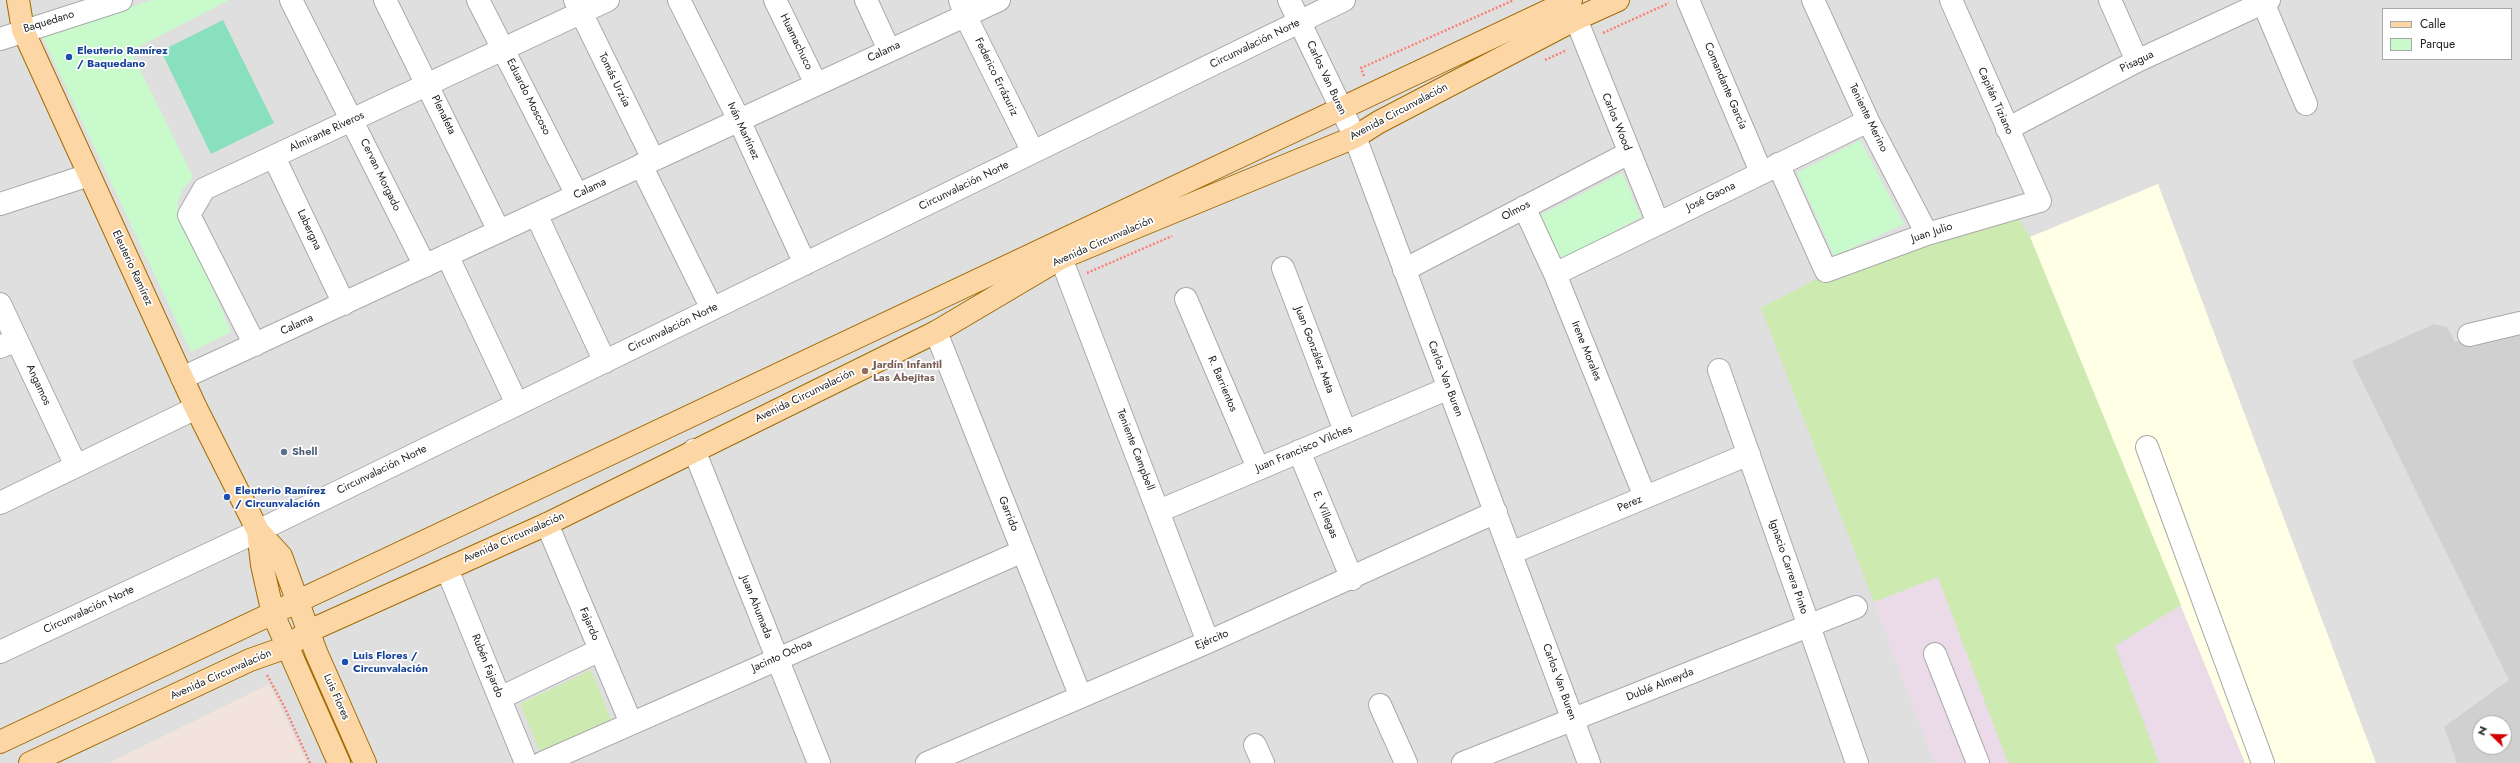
<!DOCTYPE html>
<html>
<head>
<meta charset="utf-8">
<style>
	body { margin:0 }
	#map { position:relative; width:2520px; height:763px; overflow:hidden; background:#f2efe9; font-family:Jost,sans-serif }
	canvas { display:block }
	.legend { position:absolute; left:2382px; top:8px; width:130px; height:52px; box-sizing:border-box; background:#fff; border:1px solid #a7a7a7; margin:0; padding:5px 7px; list-style:none; font-size:12px; color:#222 }
	.legend li { display:flex; align-items:center; gap:8px; height:20px }
	.legend b { width:20px; border:1px solid #a7a7a7 }
	.north { position:absolute; left:2472px; top:715px; width:40px; height:40px; box-sizing:border-box; background:#fff; border:1px solid #a7a7a7; border-radius:50%; rotate:293deg; font-size:11px; font-weight:700; line-height:16px; text-align:center; color:#222 }
	.north::after { content:''; display:block; margin:auto; width:14px; height:18px; background:#d40000; clip-path:polygon(50% 0,100% 100%,50% 72%,0 100%) }
</style>
</head>
<body>
<div id="map">
<canvas width="2520" height="763"></canvas>
<ul class="legend">
<li><b style="height:5px;background:#fcd6a4"></b>Calle</li>
<li><b style="height:11px;background:#c8facc"></b>Parque</li>
</ul>
<div class="north">N</div>
</div>
<script>
const ctx = document.querySelector('canvas').getContext('2d');
ctx.lineJoin = 'round';
function fillPath(path, color) {
  ctx.fillStyle = color;
  ctx.fill(path, 'evenodd');
}
function toPath(rows) {
  const path = new Path2D();
  for (const r of rows) {
    path.moveTo(r[0], r[1]);
    for (let i = 2; i < r.length; i += 2) path.lineTo(r[i], r[i + 1]);
  }
  return path;
}
function stroke(path, color, width, dash) {
  ctx.strokeStyle = color;
  ctx.lineWidth = width;
  ctx.lineCap = dash ? 'butt' : 'round';
  ctx.setLineDash(dash || []);
  ctx.stroke(path);
}
function label(font, color, halo, rows, align = 'center') {
  ctx.font = font + ' Jost,sans-serif';
  ctx.lineWidth = 3.5;
  ctx.setLineDash([]);
  ctx.textBaseline = 'middle';
  ctx.strokeStyle = halo;
  ctx.fillStyle = color;
  for (const [text, x, y, turn = 0] of rows) {
    ctx.save();
    ctx.translate(x, y);
    ctx.rotate((+turn || 0) * Math.PI / 180);
    ctx.textAlign = isNaN(turn) ? turn : align;
    if (halo) ctx.strokeText(text, 0, 0);
    ctx.fillText(text, 0, 0);
    ctx.restore();
  }
}
fillPath(toPath([
	[0,0,2520,0,2520,763,0,763],
	[2383,9,2511,9,2511,59,2383,59],
	[2480,723,2504,723,2504,747,2480,747]
]), '#e0dfdf');
fillPath(toPath([
	[1938,577,2008,763,1934,763,1874,602],
	[2181,605,2245,763,2159,763,2115,646]
]), '#ebdbe8');
fillPath(toPath([
	[2158,184,2376,763,2245,763,2030,237]
]), '#ffffe5');
fillPath(toPath([
	[2434,324,2447,327,2455,342,2520,332,2520,763,2457,763,2444,727,2509,680,2352,361],
	[2480,723,2504,723,2504,747,2480,747]
]), '#d0d0d0');
fillPath(toPath([
	[269,684,307,763,109,763]
]), '#f3e3dd');
fillPath(toPath([
	[2018,219,2030,237,2181,605,2115,646,2159,763,2008,763,1938,577,1874,602,1761,308,1814,280,1922,243],
	[591,670,612,722,542,756,520,704]
]), '#cdebb0');
fillPath(toPath([
	[152,0,229,0,131,51,193,177,182,191,177,206,231,332,191,352,42,36],
	[1860,140,1904,224,1834,256,1797,173],
	[1622,173,1641,217,1561,259,1541,215]
]), '#c8facc');
fillPath(toPath([
	[223,20,274,123,211,154,161,51]
]), '#88e0be');
const minor = toPath([
	[291,0,425,266],
	[385,0,499,231],
	[478,0,577,195],
	[575,0,653,159],
	[679,0,739,120,805,264],
	[775,0,816,84],
	[866,0,889,50],
	[960,0,965,15,1033,152],
	[1289,0,1355,137,1589,763],
	[1688,0,1761,172],
	[1813,0,1868,121,1927,234],
	[2110,0,2137,61],
	[2262,0,2306,104],
	[1576,19,1658,223],
	[0,39,121,0],
	[2007,129,2137,61,2269,0],
	[274,157,344,304],
	[1778,164,1826,271,1927,234,2040,201,1951,0],
	[641,165,712,309],
	[0,204,89,175],
	[1524,207,1555,274,1645,497],
	[536,214,605,362],
	[447,255,517,404],
	[1061,258,1208,642],
	[1283,268,1345,431],
	[1404,270,1629,153],
	[1555,274,1868,121],
	[1186,299,1258,468],
	[0,304,76,466],
	[936,332,1080,695],
	[2469,335,2520,323],
	[255,345,189,215,204,189,608,0],
	[0,347,17,340],
	[1719,370,1857,763],
	[182,378,999,0],
	[2147,447,2263,763],
	[694,450,819,763],
	[1299,451,1352,579],
	[0,503,196,408],
	[1159,511,1449,388],
	[547,524,631,723],
	[1511,553,1749,454],
	[447,569,526,763],
	[0,652,258,531,1344,0],
	[1935,654,1978,763],
	[500,698,600,650],
	[1380,705,1406,763],
	[1255,745,1263,763],
	[542,763,1023,551],
	[927,763,1208,642,1496,512],
	[1463,763,1856,607]
]);
const major = toPath([
	[18,0,23,30,196,408,258,531,281,556,316,652,365,763],
	[258,531,262,565,273,614,339,763],
	[0,742,1571,0],
	[30,763,250,660,287,647,309,631,547,524,936,332,1061,258,1355,137,1379,122,1576,19,1618,0]
]);
stroke(minor, '#a9a9a9', 24);
stroke(major, '#a06b00', 24);
stroke(toPath([
	[1603,33,1669,3],
	[1545,60,1567,50],
	[1364,76,1361,68,1514,0],
	[1087,273,1172,236],
	[267,675,284,706,310,763]
]), '#fa8072', 2.5, [2, 2]);
stroke(minor, '#fff', 22);
stroke(major, '#fcd6a4', 22);
for (const [x, y, r, color] of [
	[69,57,4,"#1a4fb4"],
	[865,371,4,"#8d6e63"],
	[284,452,4,"#5c6f8a"],
	[227,497,4,"#1a4fb4"],
	[345,662,4,"#1a4fb4"]
]) {
  const dot = new Path2D();
  dot.arc(x, y, r, 0, 2 * Math.PI);
  ctx.fillStyle = color;
  ctx.fill(dot);
  stroke(dot, '#fff', 1.5);
}
label('11px', '#222', '#fff', [
	["Baquedano",49,22,-17],
	["Huamachuco",796,42,64],
	["Circunvalación Norte",1255,44,-26],
	["Calama",884,52,-25],
	["Pisagua",2137,62,-26],
	["Federico Errázuriz",996,77,64],
	["Carlos Van Buren",1326,78,65],
	["Tomás Urzúa",614,80,64],
	["Comandante García",1725,86,67],
	["Eduardo Moscoso",528,97,63],
	["Capitán Tiziano",1995,101,66],
	["Avenida Circunvalación",1399,112,-28],
	["Plenafeta",443,115,64],
	["Teniente Merino",1868,118,64],
	["Carlos Wood",1616,122,68],
	["Iván Martínez",743,131,65],
	["Almirante Riveros",327,132,-25],
	["Cervan Morgado",380,175,64],
	["Circunvalación Norte",964,186,-26],
	["Calama",590,189,-25],
	["José Gaona",1711,197,-26],
	["Olmos",1516,211,-28],
	["Labergna",309,230,65],
	["Juan Julio",1932,233,-18],
	["Avenida Circunvalación",1103,242,-24],
	["Eleuterio Ramírez",132,268,65],
	["Calama",297,325,-25],
	["Circunvalación Norte",673,328,-26],
	["Juan González Mata",1314,350,69],
	["Irene Morales",1586,351,68],
	["Carlos Van Buren",1445,379,69],
	["R. Barrientos",1222,384,67],
	["Angamos",38,385,65],
	["Avenida Circunvalación",805,396,-26],
	["Juan Francisco Vilches",1304,449,-23],
	["Teniente Campbell",1135,450,69],
	["Circunvalación Norte",382,470,-26],
	["Perez",1630,504,-23],
	["Garrido",1008,514,68],
	["E. Villegas",1325,515,68],
	["Avenida Circunvalación",514,538,-24],
	["Ignacio Carrera Pinto",1788,567,71],
	["Juan Ahumada",756,607,68],
	["Circunvalación Norte",89,610,-25],
	["Fajardo",589,624,67],
	["Ejército",1212,640,-23],
	["Jacinto Ochoa",782,656,-24],
	["Rubén Fajardo",487,666,68],
	["Avenida Circunvalación",221,675,-24],
	["Carlos Van Buren",1559,682,70],
	["Dublé Almeyda",1660,685,-22],
	["Luis Flores",336,697,66]
]);
label('bold 11px', '#164399', '#fff', [
	["Eleuterio Ramírez",77,51],
	["/ Baquedano",77,64],
	["Eleuterio Ramírez",235,491],
	["/ Circunvalación",235,504],
	["Luis Flores /",353,656],
	["Circunvalación",353,669]
], 'left');
label('bold 11px', '#785e54', '#fff', [
	["Jardín Infantil",873,365],
	["Las Abejitas",873,378]
], 'left');
label('bold 11px', '#4e5e75', '#fff', [
	["Shell",292,452]
], 'left');
</script>
</body>
</html>
